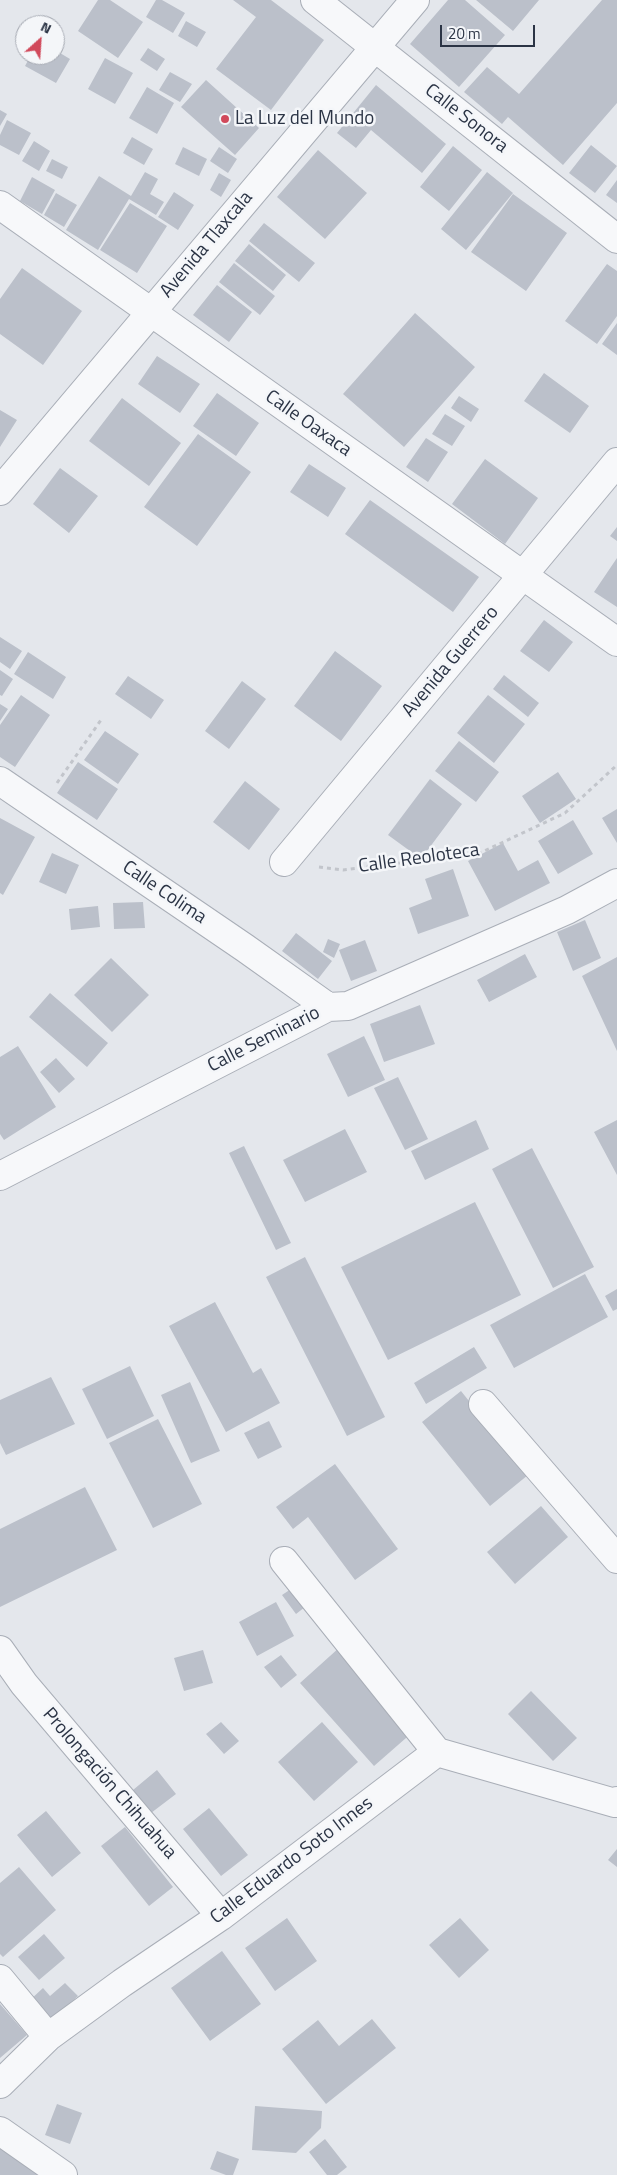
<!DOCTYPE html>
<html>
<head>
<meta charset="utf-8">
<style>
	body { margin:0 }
	#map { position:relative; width:617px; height:2175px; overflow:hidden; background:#e4e7ec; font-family:"Titillium Web",sans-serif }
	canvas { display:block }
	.north { position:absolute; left:15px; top:15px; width:50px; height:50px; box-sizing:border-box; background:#f4f6f9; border:1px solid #a4a8b1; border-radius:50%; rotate:26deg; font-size:14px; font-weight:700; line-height:20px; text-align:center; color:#2b3445 }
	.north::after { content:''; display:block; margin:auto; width:18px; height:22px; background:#d1495b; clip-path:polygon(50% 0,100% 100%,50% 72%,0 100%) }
	.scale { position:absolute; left:440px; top:25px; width:95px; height:22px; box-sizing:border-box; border:2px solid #2b3445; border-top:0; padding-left:6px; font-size:15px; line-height:18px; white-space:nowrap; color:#2b3445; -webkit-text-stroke:4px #f4f6f9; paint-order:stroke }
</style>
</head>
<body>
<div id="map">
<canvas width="617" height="2175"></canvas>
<div class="north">N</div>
<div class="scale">20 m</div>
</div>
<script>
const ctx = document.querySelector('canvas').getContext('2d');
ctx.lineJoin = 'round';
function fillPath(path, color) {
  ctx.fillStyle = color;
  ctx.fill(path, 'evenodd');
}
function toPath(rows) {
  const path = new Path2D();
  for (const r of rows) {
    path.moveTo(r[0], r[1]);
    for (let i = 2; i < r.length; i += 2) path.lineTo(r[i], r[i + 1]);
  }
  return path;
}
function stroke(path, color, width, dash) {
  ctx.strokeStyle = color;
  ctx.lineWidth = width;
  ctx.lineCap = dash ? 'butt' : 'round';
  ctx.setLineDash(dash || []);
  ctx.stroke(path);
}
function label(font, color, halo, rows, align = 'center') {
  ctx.font = font + ' "Titillium Web",sans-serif';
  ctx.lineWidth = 5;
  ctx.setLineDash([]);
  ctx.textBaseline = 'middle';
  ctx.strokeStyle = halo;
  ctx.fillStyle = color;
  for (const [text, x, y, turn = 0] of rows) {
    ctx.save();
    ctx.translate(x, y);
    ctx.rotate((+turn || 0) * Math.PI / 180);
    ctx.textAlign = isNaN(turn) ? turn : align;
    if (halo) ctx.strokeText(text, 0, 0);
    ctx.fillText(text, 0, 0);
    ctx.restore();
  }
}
fillPath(toPath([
	[98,0,110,0,143,22,118,58,78,31],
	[156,0,162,0,185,13,173,33,146,17],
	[233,0,271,0,324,40,271,110,216,69,256,17],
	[448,0,465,0,505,35,459,87,410,44],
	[476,0,539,0,513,31],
	[602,0,617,0,617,103,563,165,508,117,502,124,464,92,487,67,519,94],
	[186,21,206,32,197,47,178,36],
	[148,48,165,59,157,71,140,60],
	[55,50,70,59,56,83,25,66,31,55,55,55],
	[105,58,133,73,115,104,88,89],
	[170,72,192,84,180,102,159,90],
	[206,80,259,128,235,155,181,107],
	[376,85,446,144,422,173,371,130,356,148,337,133],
	[147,87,174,103,157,134,129,118],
	[0,110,7,114,0,126],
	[7,120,31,133,19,155,0,145,0,135],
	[132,137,153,149,144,165,123,153],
	[34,141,50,151,39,171,22,161],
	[591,145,617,166,595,193,569,173],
	[453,146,482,170,449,211,420,187],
	[183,147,207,159,199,176,175,164],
	[219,147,237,159,228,173,210,161],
	[318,150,367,193,325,239,277,197],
	[52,159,68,167,62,179,46,171],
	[145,172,158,179,150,194,164,202,156,215,129,199,98,250,66,230,99,176,131,196],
	[487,172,513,193,466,250,441,229],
	[219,173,231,180,221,197,210,190],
	[32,177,55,190,42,214,20,201],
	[617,180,617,203,606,195],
	[174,192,194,205,178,230,158,217],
	[56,193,77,205,64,227,44,215],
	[513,194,567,233,526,291,471,252],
	[130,203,167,226,137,273,100,250],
	[264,223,315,263,299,282,249,241],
	[249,244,286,275,273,291,235,261],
	[234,263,275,296,260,315,219,282],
	[607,264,617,271,617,316,597,344,565,321],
	[22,268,82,311,43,365,0,334,0,299],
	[217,285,252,312,229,342,193,315],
	[415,313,475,367,404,447,343,394],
	[617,323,617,355,602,344],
	[157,356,200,384,180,413,138,384],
	[544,373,589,406,570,433,524,401],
	[217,393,259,423,236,456,193,426],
	[459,396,479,409,471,422,451,408],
	[122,398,181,443,149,486,89,441],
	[0,410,17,420,0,447],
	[445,414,465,426,452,446,432,434],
	[198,434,251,472,197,546,144,507],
	[426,438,448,452,428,482,406,467],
	[485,459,538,498,505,544,452,504],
	[309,464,346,488,328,517,290,492],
	[60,468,98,496,69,533,33,504],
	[370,500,479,577,453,612,345,534],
	[617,527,617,541,610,536],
	[617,558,617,607,594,592],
	[544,620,573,642,549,672,520,651],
	[0,637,22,651,10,669,0,662],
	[335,651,382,686,341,741,294,706],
	[28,652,66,677,53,699,14,674],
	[0,670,13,679,2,696,0,695],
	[504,675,539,703,528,717,493,689],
	[128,676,164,700,151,719,115,694],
	[242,681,266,699,229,749,205,731],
	[21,695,50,715,15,767,0,757,0,725],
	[488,695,525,724,494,763,457,733],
	[0,704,8,709,0,721],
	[105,731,139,754,118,784,84,760],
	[459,741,499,772,476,802,435,771],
	[78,762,118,789,97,820,57,793],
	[558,772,576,799,540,823,522,796],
	[430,779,462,804,421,859,388,835],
	[245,781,280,809,249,850,213,822],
	[617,809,617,843,602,818],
	[0,818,35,837,3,895,0,893],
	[573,820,593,854,558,874,538,841],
	[503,843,518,871,538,860,550,883,495,911,468,861],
	[52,853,79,865,66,894,39,882],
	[453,869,469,916,418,934,409,908,432,899,425,879],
	[143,902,145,928,114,929,113,903],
	[98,906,100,927,71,930,69,909],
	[585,920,601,958,573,971,557,932],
	[296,933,332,961,318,979,282,951],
	[328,939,340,944,334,958,323,952],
	[365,940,377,971,351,981,339,950],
	[525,954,537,977,489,1002,477,980],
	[617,957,617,1051,582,976],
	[111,958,149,995,112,1032,74,995],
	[50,993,108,1043,87,1067,29,1017],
	[420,1005,435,1044,384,1062,370,1024],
	[364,1036,385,1080,348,1097,327,1054],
	[18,1046,56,1107,4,1140,0,1134,0,1057],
	[56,1058,75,1079,59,1093,40,1072],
	[398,1077,428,1139,405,1150,374,1088],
	[476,1120,489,1149,425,1180,411,1151],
	[617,1120,617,1175,594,1132],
	[345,1129,367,1172,305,1202,283,1160],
	[244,1146,291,1243,276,1250,229,1153],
	[532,1148,594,1267,553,1288,492,1169],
	[475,1202,521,1295,388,1360,341,1267],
	[305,1257,385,1417,347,1436,266,1277],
	[585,1274,608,1317,514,1368,490,1325],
	[617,1289,617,1309,613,1311,605,1296],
	[215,1302,253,1373,261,1368,280,1403,226,1432,169,1326],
	[474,1347,487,1368,426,1404,414,1383],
	[130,1366,154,1416,107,1439,82,1389],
	[51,1377,75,1424,6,1455,0,1443,0,1400],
	[190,1382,220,1451,191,1463,161,1395],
	[461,1391,528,1475,490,1506,422,1422],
	[158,1419,202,1504,153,1528,109,1443],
	[269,1421,282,1447,258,1459,244,1433],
	[335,1464,398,1549,355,1580,308,1517,293,1529,276,1507],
	[85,1487,117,1550,0,1607,0,1529],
	[541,1506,568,1537,515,1584,487,1552],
	[291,1589,305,1607,296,1614,282,1595],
	[276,1602,294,1636,257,1656,239,1622],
	[340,1647,414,1731,374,1766,300,1683],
	[203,1650,213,1683,184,1691,174,1658],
	[281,1655,297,1675,281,1688,264,1667],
	[531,1691,577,1738,553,1761,508,1714],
	[221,1722,239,1741,224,1754,206,1734],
	[322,1722,358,1762,314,1801,278,1762],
	[157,1770,176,1794,151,1813,133,1790],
	[209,1808,248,1855,221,1876,183,1829],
	[46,1811,81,1853,52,1877,17,1835],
	[125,1827,173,1887,149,1906,101,1846],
	[617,1849,617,1867,608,1860],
	[19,1867,56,1910,3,1957,0,1954,0,1883],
	[287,1918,317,1961,275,1991,245,1948],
	[460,1918,489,1950,459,1978,429,1945],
	[44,1934,65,1958,39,1980,18,1957],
	[222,1951,261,2004,210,2041,171,1988],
	[65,1983,78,1996,49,2023,29,2001,43,1988,50,1996],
	[0,2004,27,2035,0,2058],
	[372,2019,396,2048,326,2104,282,2049,318,2020,339,2046],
	[57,2104,82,2113,70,2144,45,2135],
	[255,2106,322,2111,321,2128,296,2153,252,2150],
	[325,2139,347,2167,337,2175,327,2175,309,2152],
	[0,2144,48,2175,0,2175],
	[217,2151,239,2159,233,2175,226,2175,210,2169]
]), '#bbc0ca');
const minor = toPath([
	[315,0,617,239],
	[0,205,617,642],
	[0,491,415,0],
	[0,781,245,948,328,1007],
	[284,862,617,462],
	[0,1176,328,1007,348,1006,567,910,617,883],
	[483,1404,617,1559],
	[284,1561,437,1752],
	[0,1650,24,1684,221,1916],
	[0,1979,48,2037],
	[0,2084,48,2037,122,1983,221,1916,437,1752,615,1803,617,1801],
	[0,2131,63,2175]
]);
stroke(minor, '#a9aeb7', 30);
stroke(toPath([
	[57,783,101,720],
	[319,867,343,870,480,853,565,813,617,765]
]), '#c2c5cb', 3, [4, 4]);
stroke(minor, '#f7f8fa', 28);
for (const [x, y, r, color] of [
	[225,119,5,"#d1495b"]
]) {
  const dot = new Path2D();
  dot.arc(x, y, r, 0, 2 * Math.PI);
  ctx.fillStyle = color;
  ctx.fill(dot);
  stroke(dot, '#f4f6f9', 2);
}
label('19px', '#2b3445', '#f4f6f9', [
	["La Luz del Mundo",235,119]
], 'left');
label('19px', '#2b3445', '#f4f6f9', [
	["Calle Sonora",466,119,38],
	["Avenida Tlaxcala",207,245,-50],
	["Calle Oaxaca",308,424,35],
	["Avenida Guerrero",451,662,-50],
	["Calle Reoloteca",419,859,-8],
	["Calle Colima",164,893,34],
	["Calle Seminario",264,1040,-27],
	["Prolongación Chihuahua",109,1784,49],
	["Calle Eduardo Soto Innes",292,1861,-37]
]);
</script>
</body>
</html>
